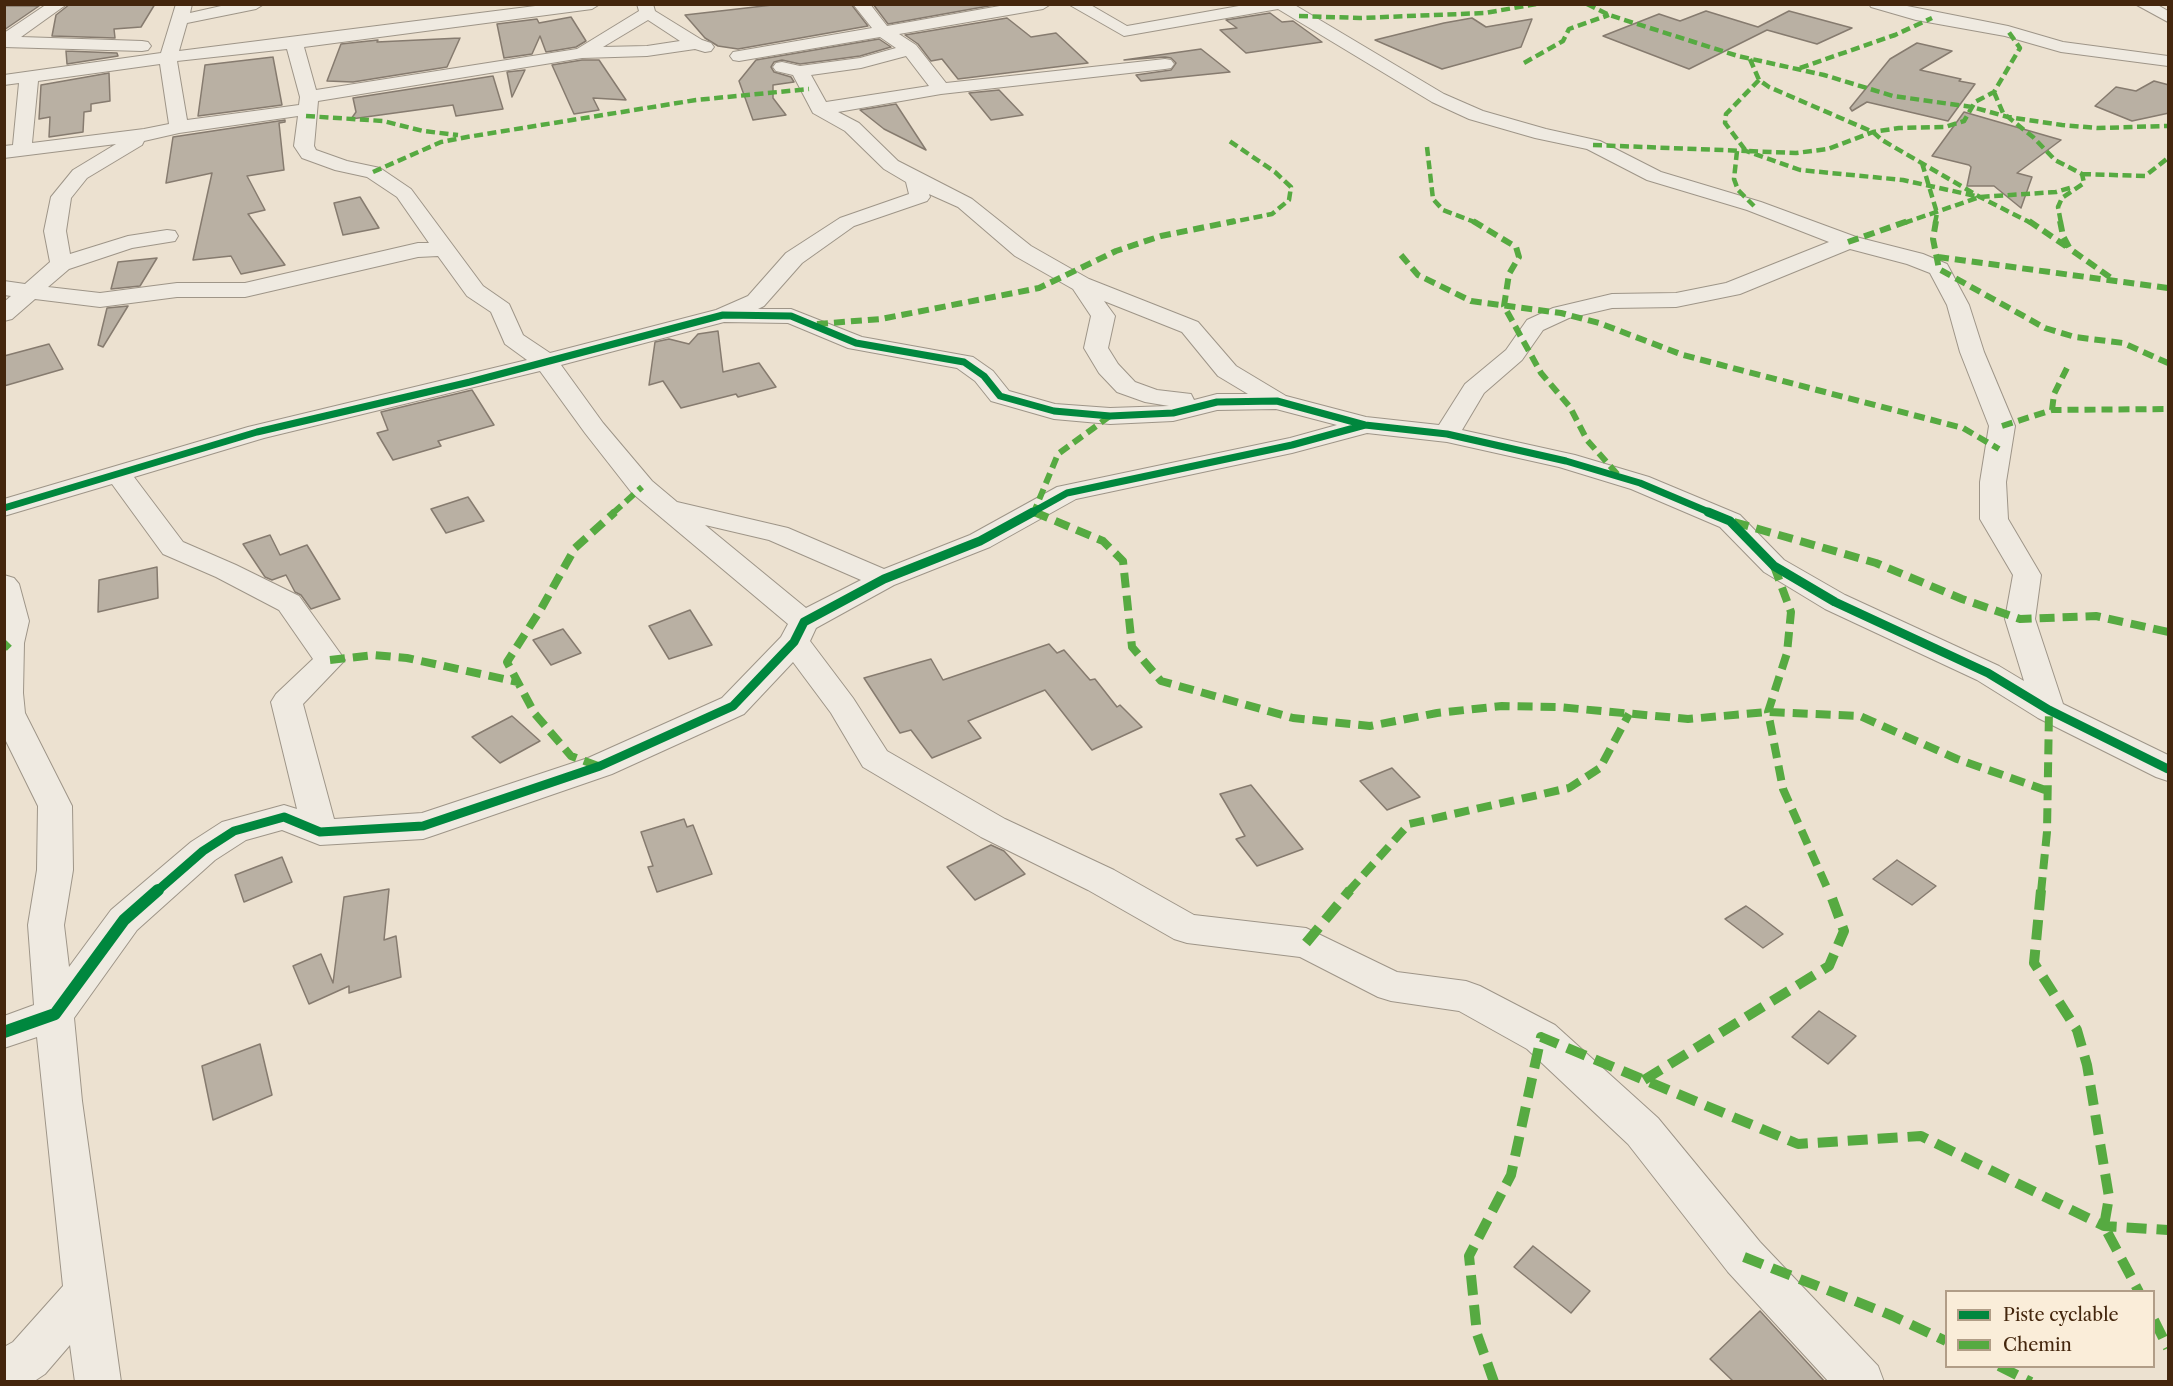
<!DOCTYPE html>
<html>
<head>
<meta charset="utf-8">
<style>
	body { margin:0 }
	#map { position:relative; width:2173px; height:1386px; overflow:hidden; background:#ece1d0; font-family:"Libre Caslon Text",serif }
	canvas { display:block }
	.frame { position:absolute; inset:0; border:6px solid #44260d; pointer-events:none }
	.legend { position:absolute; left:1945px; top:1290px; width:210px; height:78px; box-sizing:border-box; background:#faedd9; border:2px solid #b19d87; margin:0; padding:8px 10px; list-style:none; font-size:18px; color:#44260d }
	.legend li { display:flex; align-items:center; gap:12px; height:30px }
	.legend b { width:30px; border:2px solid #b19d87 }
</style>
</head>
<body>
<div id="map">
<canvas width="2173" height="1386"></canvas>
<div class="frame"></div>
<ul class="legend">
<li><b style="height:8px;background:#00873e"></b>Piste cyclable</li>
<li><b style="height:8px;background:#56aa41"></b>Chemin</li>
</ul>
</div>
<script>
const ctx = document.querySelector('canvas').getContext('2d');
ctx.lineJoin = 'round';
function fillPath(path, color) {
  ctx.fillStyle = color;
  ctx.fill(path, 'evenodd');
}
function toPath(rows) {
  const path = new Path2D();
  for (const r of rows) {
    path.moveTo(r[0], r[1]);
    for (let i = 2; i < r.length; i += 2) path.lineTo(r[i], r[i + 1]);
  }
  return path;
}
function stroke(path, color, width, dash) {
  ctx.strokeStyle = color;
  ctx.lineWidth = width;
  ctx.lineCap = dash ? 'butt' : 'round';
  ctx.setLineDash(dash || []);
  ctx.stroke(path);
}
const building = toPath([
	[70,4,155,4,141,27,114,29,115,38,52,36,56,15,70,4],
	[781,4,851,4,868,26,738,49,718,46,705,38,685,15,781,4],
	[873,4,994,4,994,5,888,24,873,4],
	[4,6,39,6,4,30,4,6],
	[1706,11,1758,27,1789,11,1852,28,1817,44,1767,30,1689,69,1603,36,1659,14,1680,21,1706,11],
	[1270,13,1282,22,1293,21,1322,42,1246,53,1220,30,1237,28,1226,20,1270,13],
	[571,17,586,41,576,47,546,52,540,36,532,54,504,58,497,24,537,19,539,23,571,17],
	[1007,18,1031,37,1056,33,1088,63,958,79,942,59,931,61,918,44,905,35,1007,18],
	[1472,18,1486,27,1532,19,1521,47,1442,69,1375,40,1444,23,1472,18],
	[460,38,447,67,353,82,327,81,341,44,378,40,377,42,460,38],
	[879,39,891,47,860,56,800,64,782,60,774,62,771,67,774,72,791,77,794,82,773,85,773,98,786,115,753,120,739,81,756,60,879,39],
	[1917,43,1952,51,1920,70,1961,79,1959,81,1975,84,1948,121,1867,102,1852,111,1850,108,1890,59,1917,43],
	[1201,49,1230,72,1141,81,1136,75,1171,70,1176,63,1171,58,1165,57,1124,60,1201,49],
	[66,51,117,53,118,56,67,64,66,51],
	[273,57,282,105,198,116,205,65,273,57],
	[582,60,599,60,626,100,593,98,599,110,574,114,552,65,582,60],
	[525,70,512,97,507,72,525,70],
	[109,73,110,101,91,104,91,111,84,112,83,132,49,137,50,117,39,119,41,85,109,73],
	[493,76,503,109,456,116,453,105,351,119,356,112,353,98,493,76],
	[2154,81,2169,85,2169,113,2132,121,2095,106,2116,87,2136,91,2154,81],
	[999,90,1023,115,991,120,969,93,999,90],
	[896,104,926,150,884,129,860,110,896,104],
	[1964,112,2061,140,2017,173,2032,177,2021,208,1994,186,1967,186,1971,167,1969,165,1932,156,1964,112],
	[285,120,285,122,279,123,284,170,247,176,265,210,248,214,285,265,241,274,231,256,193,260,212,173,166,183,173,137,285,120],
	[360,197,379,228,343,235,334,203,360,197],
	[157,258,140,286,111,289,118,262,157,258],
	[128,306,103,347,98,345,107,308,128,306],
	[718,331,723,372,759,363,776,387,738,397,736,394,681,408,663,381,649,385,655,342,669,339,689,344,698,334,718,331],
	[49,344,63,369,4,386,4,356,49,344],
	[472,390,494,425,438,441,441,446,393,460,377,433,388,430,381,412,472,390],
	[468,497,484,521,446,533,431,509,468,497],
	[270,535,280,555,307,545,340,599,311,609,301,595,295,592,286,575,272,580,265,577,243,544,270,535],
	[157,567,158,598,98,612,99,580,157,567],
	[690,610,712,645,669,659,649,626,690,610],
	[563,629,581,653,551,665,533,640,563,629],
	[1049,644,1057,653,1064,650,1090,680,1095,679,1117,707,1120,705,1142,727,1092,750,1045,690,968,721,981,738,932,758,911,730,900,733,864,678,931,659,943,680,1049,644],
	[512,716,540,741,500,763,472,737,512,716],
	[1392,768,1420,797,1387,810,1360,781,1392,768],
	[1251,785,1303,849,1257,866,1236,839,1245,836,1220,794,1251,785],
	[684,819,687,827,693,825,712,874,657,892,648,867,653,866,641,832,684,819],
	[991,845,1004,851,1025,874,975,900,947,867,991,845],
	[282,857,292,882,244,902,235,875,282,857],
	[1897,860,1936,886,1912,905,1873,879,1897,860],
	[389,889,384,940,396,936,401,977,349,993,349,986,309,1004,293,966,321,954,333,983,344,897,389,889],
	[1746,906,1756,913,1783,934,1763,948,1725,919,1746,906],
	[1819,1011,1856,1036,1828,1064,1792,1037,1819,1011],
	[260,1044,272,1095,213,1120,202,1066,260,1044],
	[1533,1246,1590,1291,1571,1313,1514,1267,1533,1246],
	[1760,1311,1825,1382,1734,1382,1710,1359,1760,1311]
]);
fillPath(building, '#b9b0a3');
stroke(building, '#867b6f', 1.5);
const minor = toPath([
	[47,4,67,4,21,37,142,41,148,42,151,46,148,50,142,51,4,47,4,33,47,4],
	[176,4,192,4,190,13,230,4,264,4,256,9,187,23,179,51,551,4,600,4,592,9,304,47,316,90,577,49,639,11,637,4,653,4,655,11,702,40,711,43,714,47,711,51,705,52,695,49,647,56,582,58,318,101,314,146,316,150,347,161,380,168,411,189,483,286,509,304,523,335,550,353,716,310,748,296,786,253,840,218,909,194,906,182,884,169,845,131,813,113,793,75,776,71,773,67,776,63,782,62,800,66,860,58,896,48,880,37,739,61,733,60,730,56,733,52,739,51,872,28,853,4,870,4,887,26,1011,4,1051,4,1043,9,899,34,916,45,946,83,1165,59,1171,60,1174,64,1171,68,1165,69,941,94,838,112,859,123,898,161,972,199,1031,246,1089,279,1198,322,1236,366,1286,396,1366,417,1439,425,1465,384,1506,350,1527,320,1553,308,1612,294,1676,293,1726,283,1829,242,1747,210,1647,180,1587,149,1535,138,1469,119,1432,102,1278,9,1124,36,1068,4,1089,4,1127,26,1250,4,1293,4,1444,94,1483,111,1546,129,1600,141,1661,172,1761,202,1856,237,1923,254,1947,264,1969,305,1984,352,2015,426,2006,482,2008,519,2041,575,2035,619,2063,704,2168,755,2168,781,2156,777,2038,718,1977,680,1825,609,1764,572,1720,527,1631,489,1559,467,1447,442,1367,433,1292,453,1076,499,990,547,894,585,816,628,810,641,853,698,887,751,1005,819,1114,870,1194,915,1306,928,1397,972,1466,981,1480,986,1555,1025,1658,1118,1760,1242,1878,1366,1884,1382,1829,1382,1728,1272,1628,1144,1527,1049,1459,1011,1391,1001,1378,997,1300,957,1187,943,1174,939,1088,890,981,837,863,767,831,713,793,662,744,714,612,774,435,835,423,839,320,845,282,830,246,840,215,860,137,930,74,1018,82,1101,121,1382,75,1382,70,1345,45,1374,33,1382,4,1382,4,1347,13,1342,63,1286,37,1037,4,1048,4,1016,34,1005,28,925,37,870,38,806,4,737,4,575,14,578,19,584,29,621,24,643,23,693,25,713,72,806,73,870,64,925,69,967,111,910,191,842,222,822,284,805,297,809,271,702,276,694,313,659,279,610,216,577,163,554,112,484,4,516,4,499,248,427,527,360,505,344,491,312,467,296,438,256,418,257,245,297,177,297,100,307,35,299,12,319,4,321,4,302,11,296,4,295,4,281,25,284,50,262,44,231,51,197,73,170,116,144,4,158,4,146,13,145,19,83,4,85,4,75,161,53,176,4],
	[648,20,680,41,647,46,603,47,648,20],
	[287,49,300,97,299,105,187,120,177,61,287,49],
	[906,56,929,86,826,102,811,75,861,68,906,56],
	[160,64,169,124,144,129,32,143,38,81,160,64],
	[298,116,294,146,302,158,335,170,367,177,397,197,429,243,418,243,245,283,177,283,100,293,48,287,69,269,132,248,175,241,178,236,175,231,167,230,128,236,70,254,66,231,71,198,87,178,142,145,144,141,179,133,298,116],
	[929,194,958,207,1015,256,1073,289,1091,316,1084,348,1099,373,1117,392,1145,402,1169,406,1110,408,1055,404,1009,391,993,371,973,357,862,337,791,309,758,309,764,306,802,263,854,226,927,201,930,197,929,194],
	[1850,249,1907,264,1930,273,1947,305,1960,352,1989,426,1980,482,1980,519,2013,575,2005,619,2024,681,1999,666,1845,595,1784,560,1740,515,1649,477,1575,455,1462,430,1484,393,1522,360,1543,330,1569,318,1612,308,1676,307,1740,294,1850,249],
	[1104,301,1182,332,1218,376,1248,394,1217,394,1194,400,1191,394,1157,390,1135,382,1118,364,1108,348,1115,316,1104,301],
	[724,322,788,323,848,348,957,368,975,381,991,401,1054,419,1110,424,1173,421,1217,410,1276,409,1337,425,1290,438,1057,487,970,535,884,569,788,528,677,502,652,481,603,423,561,365,724,322],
	[540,371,585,433,632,493,788,624,781,637,722,698,588,758,422,813,334,819,303,704,345,660,299,596,236,565,183,542,134,477,264,438,540,371],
	[705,525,769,540,861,580,806,608,705,525],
	[1869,4,1897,4,2008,26,2063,42,2168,56,2168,66,2061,52,2005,36,1916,20,1871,7,1869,4],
	[2135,4,2156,4,2168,11,2168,22,2135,4]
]);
stroke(minor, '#9e9588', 2);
fillPath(minor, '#efeae1');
stroke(toPath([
	[1587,4,1609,15,1738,56,1824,75,1893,96,1972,107,2008,117,2062,125,2097,128,2168,126],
	[1299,16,1360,18,1485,13,1536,4],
	[1750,59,1759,80,1769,87,1873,132,1882,140,1980,197,2031,223],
	[1524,63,1563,41,1569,29,1609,15],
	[1800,68,1895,35,1932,18],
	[1759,80,1726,114,1725,123,1746,151,1796,153,1828,149,1873,132,1899,128,1945,127,1964,121,1975,102,1994,92,2020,48,2008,31],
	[1994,92,2003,113,2033,137,2055,160,2082,174,2084,183,2062,198,2058,207,2061,223],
	[306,116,383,121,423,131,458,135],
	[1593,145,1746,151,1800,170,1903,180,1980,197],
	[1427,147,1433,199,1443,210,1477,223],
	[1737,151,1734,179,1738,190,1754,206],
	[1922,163,1937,213,1935,223],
	[373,172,441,142,467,137,696,100,809,89],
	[2082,174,2145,176,2168,158],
	[1227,223,1272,214,1289,200,1291,187,1275,172,1228,140],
	[1904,223,1980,197,2056,192,2073,187]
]), '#56aa41', 4.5, [9, 4.5]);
stroke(toPath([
	[1473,221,1516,247,1519,257,1509,274,1504,306,1541,373,1570,407,1587,440,1618,475],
	[1936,221,1933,239,1939,269,2045,328,2075,337,2123,343,2168,363],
	[2029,221,2070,249],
	[2060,221,2063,236,2070,249,2114,280],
	[1848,242,1908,221],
	[1401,255,1418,275,1471,301,1561,313,1599,323,1683,355,1963,428,1999,449],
	[1938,257,2168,288],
	[817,324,881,319,1039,288,1116,251,1161,236,1235,221],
	[2052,410,2054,394,2069,364],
	[2002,426,2052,410,2168,409],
	[613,513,642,487],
	[1037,513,1034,512,1058,454,1110,416]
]), '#56aa41', 6, [11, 6]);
stroke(toPath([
	[1034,512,1103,541,1123,561,1132,647,1161,681,1293,718,1370,726,1437,713,1502,706,1558,707,1688,719,1768,712,1860,716,1957,759,2048,791],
	[1734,522,1876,563,1962,599,2020,619,2096,616,2168,632],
	[1774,566,1791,612,1787,653,1768,712,1783,789,1829,892],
	[4,648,9,643],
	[330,660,374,655,407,658,518,682],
	[598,766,571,756,535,714,507,662,541,609,575,548,615,512],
	[1348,892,1409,824,1569,788,1600,768,1629,714],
	[2041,892,2047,832,2049,710]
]), '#56aa41', 8, [15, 8]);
stroke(toPath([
	[2041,890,2034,963,2077,1030,2087,1065,2109,1197,2104,1226,2139,1292],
	[1306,943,1350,890],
	[1644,1080,1829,966,1844,931,1829,890],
	[1744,1257,1893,1316,1946,1341],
	[2154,1320,2168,1348],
	[1999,1366,2031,1382],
	[1494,1382,1477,1334,1469,1256,1511,1175,1541,1037,1798,1144,1921,1136,2104,1226,2168,1230]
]), '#56aa41', 10, [20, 10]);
stroke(toPath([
	[4,508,257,432,470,382,723,315,791,316,856,343,964,362,984,376,1000,396,1054,411,1110,416,1173,413,1217,402,1277,401,1365,425,1447,434,1566,461,1640,483,1711,513],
	[1031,513,1067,493,1292,445,1365,425]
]), '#00873e', 7);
stroke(toPath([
	[1708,512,1730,521,1774,566,1835,602,1988,673,2049,710,2168,769],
	[156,892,203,851,234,831,284,817,320,832,423,826,600,766,733,706,794,642,804,622,884,579,980,541,1033,512]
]), '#00873e', 9);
stroke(toPath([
	[4,1032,55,1014,124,920,158,890]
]), '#00873e', 12);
</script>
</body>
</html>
